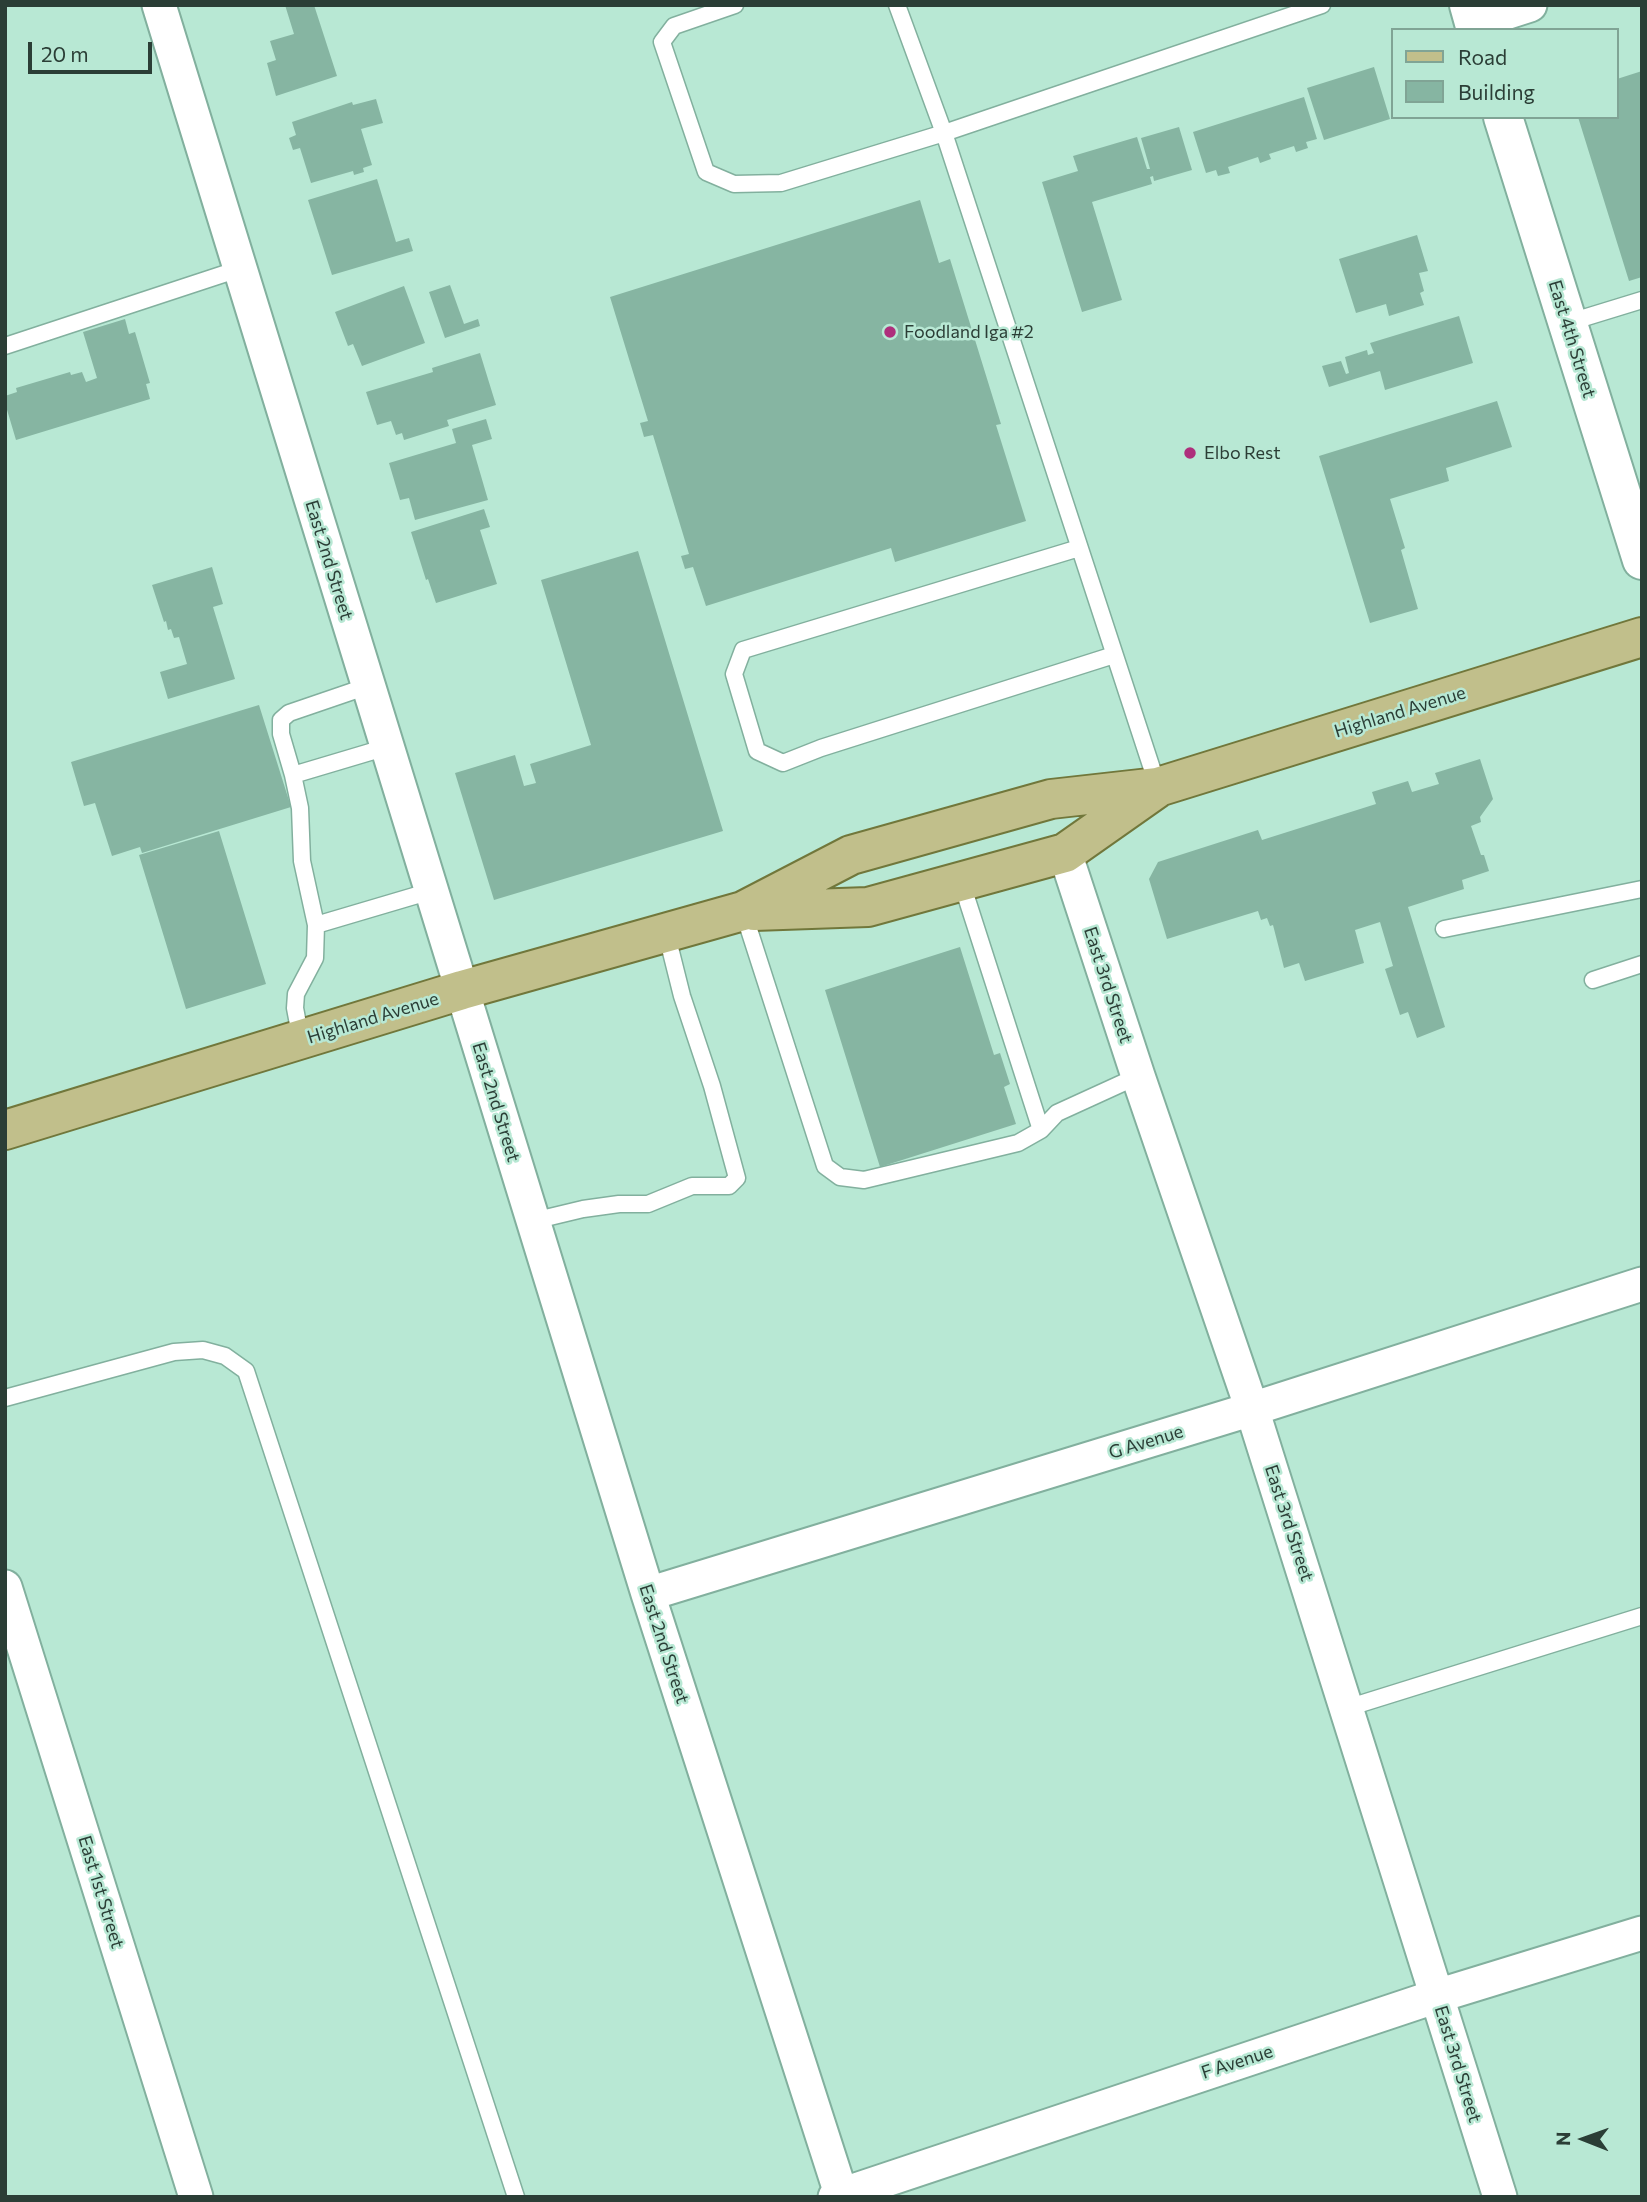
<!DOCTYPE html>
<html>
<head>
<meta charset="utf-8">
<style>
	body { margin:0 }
	#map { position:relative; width:1647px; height:2202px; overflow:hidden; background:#b8e8d4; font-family:Commissioner,sans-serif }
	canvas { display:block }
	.frame { position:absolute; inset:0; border:7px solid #2b3e36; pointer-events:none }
	.legend { position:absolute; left:1391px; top:28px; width:228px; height:91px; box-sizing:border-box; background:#b8e8d4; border:2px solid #80a495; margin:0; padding:9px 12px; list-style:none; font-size:21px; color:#2b3e36 }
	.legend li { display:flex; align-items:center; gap:14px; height:35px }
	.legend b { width:35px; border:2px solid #80a495 }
	.north { position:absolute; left:1549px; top:2104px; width:70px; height:70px; -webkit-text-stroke:5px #b8e8d4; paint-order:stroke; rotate:271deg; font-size:19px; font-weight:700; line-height:28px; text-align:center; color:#2b3e36 }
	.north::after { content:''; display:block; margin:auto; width:24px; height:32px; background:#2b3e36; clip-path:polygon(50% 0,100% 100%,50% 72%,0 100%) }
	.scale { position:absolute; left:28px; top:42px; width:124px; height:32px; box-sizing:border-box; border:4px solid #2b3e36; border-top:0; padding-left:9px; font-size:21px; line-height:24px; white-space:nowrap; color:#2b3e36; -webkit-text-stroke:5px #b8e8d4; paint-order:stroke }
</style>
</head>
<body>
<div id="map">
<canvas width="1647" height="2202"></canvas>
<div class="frame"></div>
<ul class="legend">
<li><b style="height:9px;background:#c1bf8b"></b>Road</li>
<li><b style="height:19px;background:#86b5a2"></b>Building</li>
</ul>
<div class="north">N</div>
<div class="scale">20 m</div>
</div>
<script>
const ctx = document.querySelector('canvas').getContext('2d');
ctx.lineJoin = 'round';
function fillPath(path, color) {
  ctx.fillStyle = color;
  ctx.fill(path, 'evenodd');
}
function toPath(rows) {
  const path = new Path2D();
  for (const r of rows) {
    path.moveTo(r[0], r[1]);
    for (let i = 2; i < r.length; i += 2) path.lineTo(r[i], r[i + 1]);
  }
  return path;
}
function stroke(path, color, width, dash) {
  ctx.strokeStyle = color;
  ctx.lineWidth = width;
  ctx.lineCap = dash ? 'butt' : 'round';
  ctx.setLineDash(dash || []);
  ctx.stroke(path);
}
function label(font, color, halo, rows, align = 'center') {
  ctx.font = font + ' Commissioner,sans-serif';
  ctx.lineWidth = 5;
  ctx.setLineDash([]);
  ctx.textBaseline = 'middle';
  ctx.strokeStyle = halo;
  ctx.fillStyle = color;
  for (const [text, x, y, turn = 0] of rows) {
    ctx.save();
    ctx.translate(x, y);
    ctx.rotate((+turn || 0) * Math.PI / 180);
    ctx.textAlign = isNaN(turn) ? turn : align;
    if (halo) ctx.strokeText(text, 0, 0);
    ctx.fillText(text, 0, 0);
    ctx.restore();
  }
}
fillPath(toPath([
	[285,5,314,5,337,76,276,96,267,63,276,60,270,41,294,34],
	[1374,67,1390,119,1324,140,1307,88],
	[1642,71,1642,277,1629,281,1578,117,1617,117,1617,79],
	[1304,97,1317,139,1306,142,1308,148,1296,152,1294,146,1269,154,1271,159,1260,163,1258,157,1228,167,1230,173,1218,176,1216,170,1206,173,1193,132],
	[376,99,383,123,361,129,372,165,363,168,364,172,354,175,353,171,311,183,300,148,293,150,289,138,296,135,292,122,352,102,353,105],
	[1179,127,1192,170,1154,181,1153,176,1150,177,1152,184,1092,202,1122,300,1082,312,1042,182,1078,171,1073,156,1137,137,1147,169,1150,169,1141,138],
	[377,179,396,242,409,238,413,251,332,275,308,200],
	[920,200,939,263,950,259,1001,424,996,425,1026,521,895,562,891,548,706,606,693,567,685,569,681,556,689,554,653,435,644,437,640,423,648,421,610,297],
	[1417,235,1428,271,1419,273,1424,291,1420,293,1424,305,1389,316,1386,304,1356,313,1339,259],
	[450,285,464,324,478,319,480,326,445,338,429,292],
	[404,286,425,343,362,366,353,344,348,346,335,312],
	[1459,316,1473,363,1385,390,1380,371,1329,387,1322,366,1341,361,1346,374,1349,373,1345,357,1367,350,1368,355,1374,353,1370,343],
	[125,319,129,334,135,332,150,383,146,384,150,399,16,440,5,403,5,396,17,392,16,388,70,372,71,375,82,372,86,382,97,378,83,332],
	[480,353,496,405,447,420,449,426,404,440,402,433,396,435,391,421,377,425,366,392,433,372,432,368],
	[1497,401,1512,447,1446,468,1449,481,1390,499,1405,548,1401,550,1418,609,1370,623,1319,456],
	[486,419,492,439,472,445,488,500,415,520,409,498,400,500,389,463,456,443,452,429],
	[484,509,490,527,480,530,497,584,436,603,428,579,426,580,411,532],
	[638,551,723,831,494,900,455,773,515,755,524,786,536,783,530,764,591,745,541,580],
	[212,567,223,604,213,607,235,679,168,699,160,672,187,664,179,637,174,638,171,629,168,630,166,621,164,622,152,585],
	[259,705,291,807,142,853,140,847,112,856,95,803,84,806,71,762],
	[1480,759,1493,799,1480,817,1481,822,1471,826,1481,855,1484,855,1489,871,1462,880,1464,889,1408,907,1445,1027,1417,1038,1408,1012,1400,1015,1385,969,1393,966,1380,922,1355,930,1364,963,1305,981,1299,963,1284,968,1273,925,1270,926,1267,918,1261,920,1258,911,1167,939,1149,879,1158,862,1258,830,1262,840,1376,804,1372,792,1408,781,1412,792,1439,784,1435,773],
	[219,831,266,984,186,1009,139,855],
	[960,947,994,1055,1000,1053,1010,1084,1004,1087,1016,1124,880,1167,825,990]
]), '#86b5a2');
const service = toPath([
	[735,5,674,26,662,42,706,172,734,184,781,183,944,133,897,5],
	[1567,323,1642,300],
	[5,346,239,269],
	[1079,548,743,650,734,674,757,751,783,763,821,748,1114,655],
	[293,775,387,747],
	[1158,787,944,133,1322,5],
	[961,881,1041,1130],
	[743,911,825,1166,840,1177,864,1180,1018,1143,1041,1130,1057,1113,1138,1076],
	[316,925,431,891],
	[1444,929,1642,889],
	[1593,980,1642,964],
	[301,1040,295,1008,296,994,315,958,316,925,302,861,300,808,293,775,281,734,281,720,289,713,368,686],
	[533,1221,583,1209,619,1204,648,1204,692,1186,729,1186,737,1178,712,1086,682,996,666,932],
	[5,1398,174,1352,203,1350,225,1356,246,1371,516,2197],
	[1347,1708,1642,1616]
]);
const minor = toPath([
	[159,5,648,1594,842,2197],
	[1474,23,1530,5],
	[1065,853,1138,1076,1252,1409,1500,2197],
	[5,1587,196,2197],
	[648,1594,1252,1409,1642,1284],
	[835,2197,1437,1996,1642,1933]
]);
const tertiary = toPath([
	[1469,5,1476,30],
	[1503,117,1642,560]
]);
const primary = toPath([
	[754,911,868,907,1065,853,1156,789],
	[5,1130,462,990,743,911,851,855,1051,799,1158,787,1642,637]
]);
stroke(service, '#82b09e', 19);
stroke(minor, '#82b09e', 37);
stroke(tertiary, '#82b09e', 42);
stroke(primary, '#71773b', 42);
stroke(service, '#fff', 16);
stroke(minor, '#fff', 33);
stroke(tertiary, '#fff', 38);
stroke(primary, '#c1bf8b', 38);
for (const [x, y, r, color] of [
	[890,332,7,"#ae2f7c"],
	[1190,453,7,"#ae2f7c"]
]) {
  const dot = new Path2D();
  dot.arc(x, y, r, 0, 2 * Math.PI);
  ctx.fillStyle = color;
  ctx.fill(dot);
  stroke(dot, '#b8e8d4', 2.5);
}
label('18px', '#2b3e36', '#b8e8d4', [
	["Foodland Iga #2",904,332],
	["Elbo Rest",1204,453]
], 'left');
label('18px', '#2b3e36', '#b8e8d4', [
	["East 4th Street",1572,339,73],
	["East 2nd Street",329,560,73],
	["Highland Avenue",1400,712,-17],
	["East 3rd Street",1108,985,72],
	["Highland Avenue",373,1018,-17],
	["East 2nd Street",496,1102,73],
	["G Avenue",1146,1442,-17],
	["East 3rd Street",1289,1523,72],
	["East 2nd Street",664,1644,72],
	["East 1st Street",101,1892,73],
	["F Avenue",1237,2062,-18],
	["East 3rd Street",1458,2064,73]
]);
</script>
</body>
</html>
